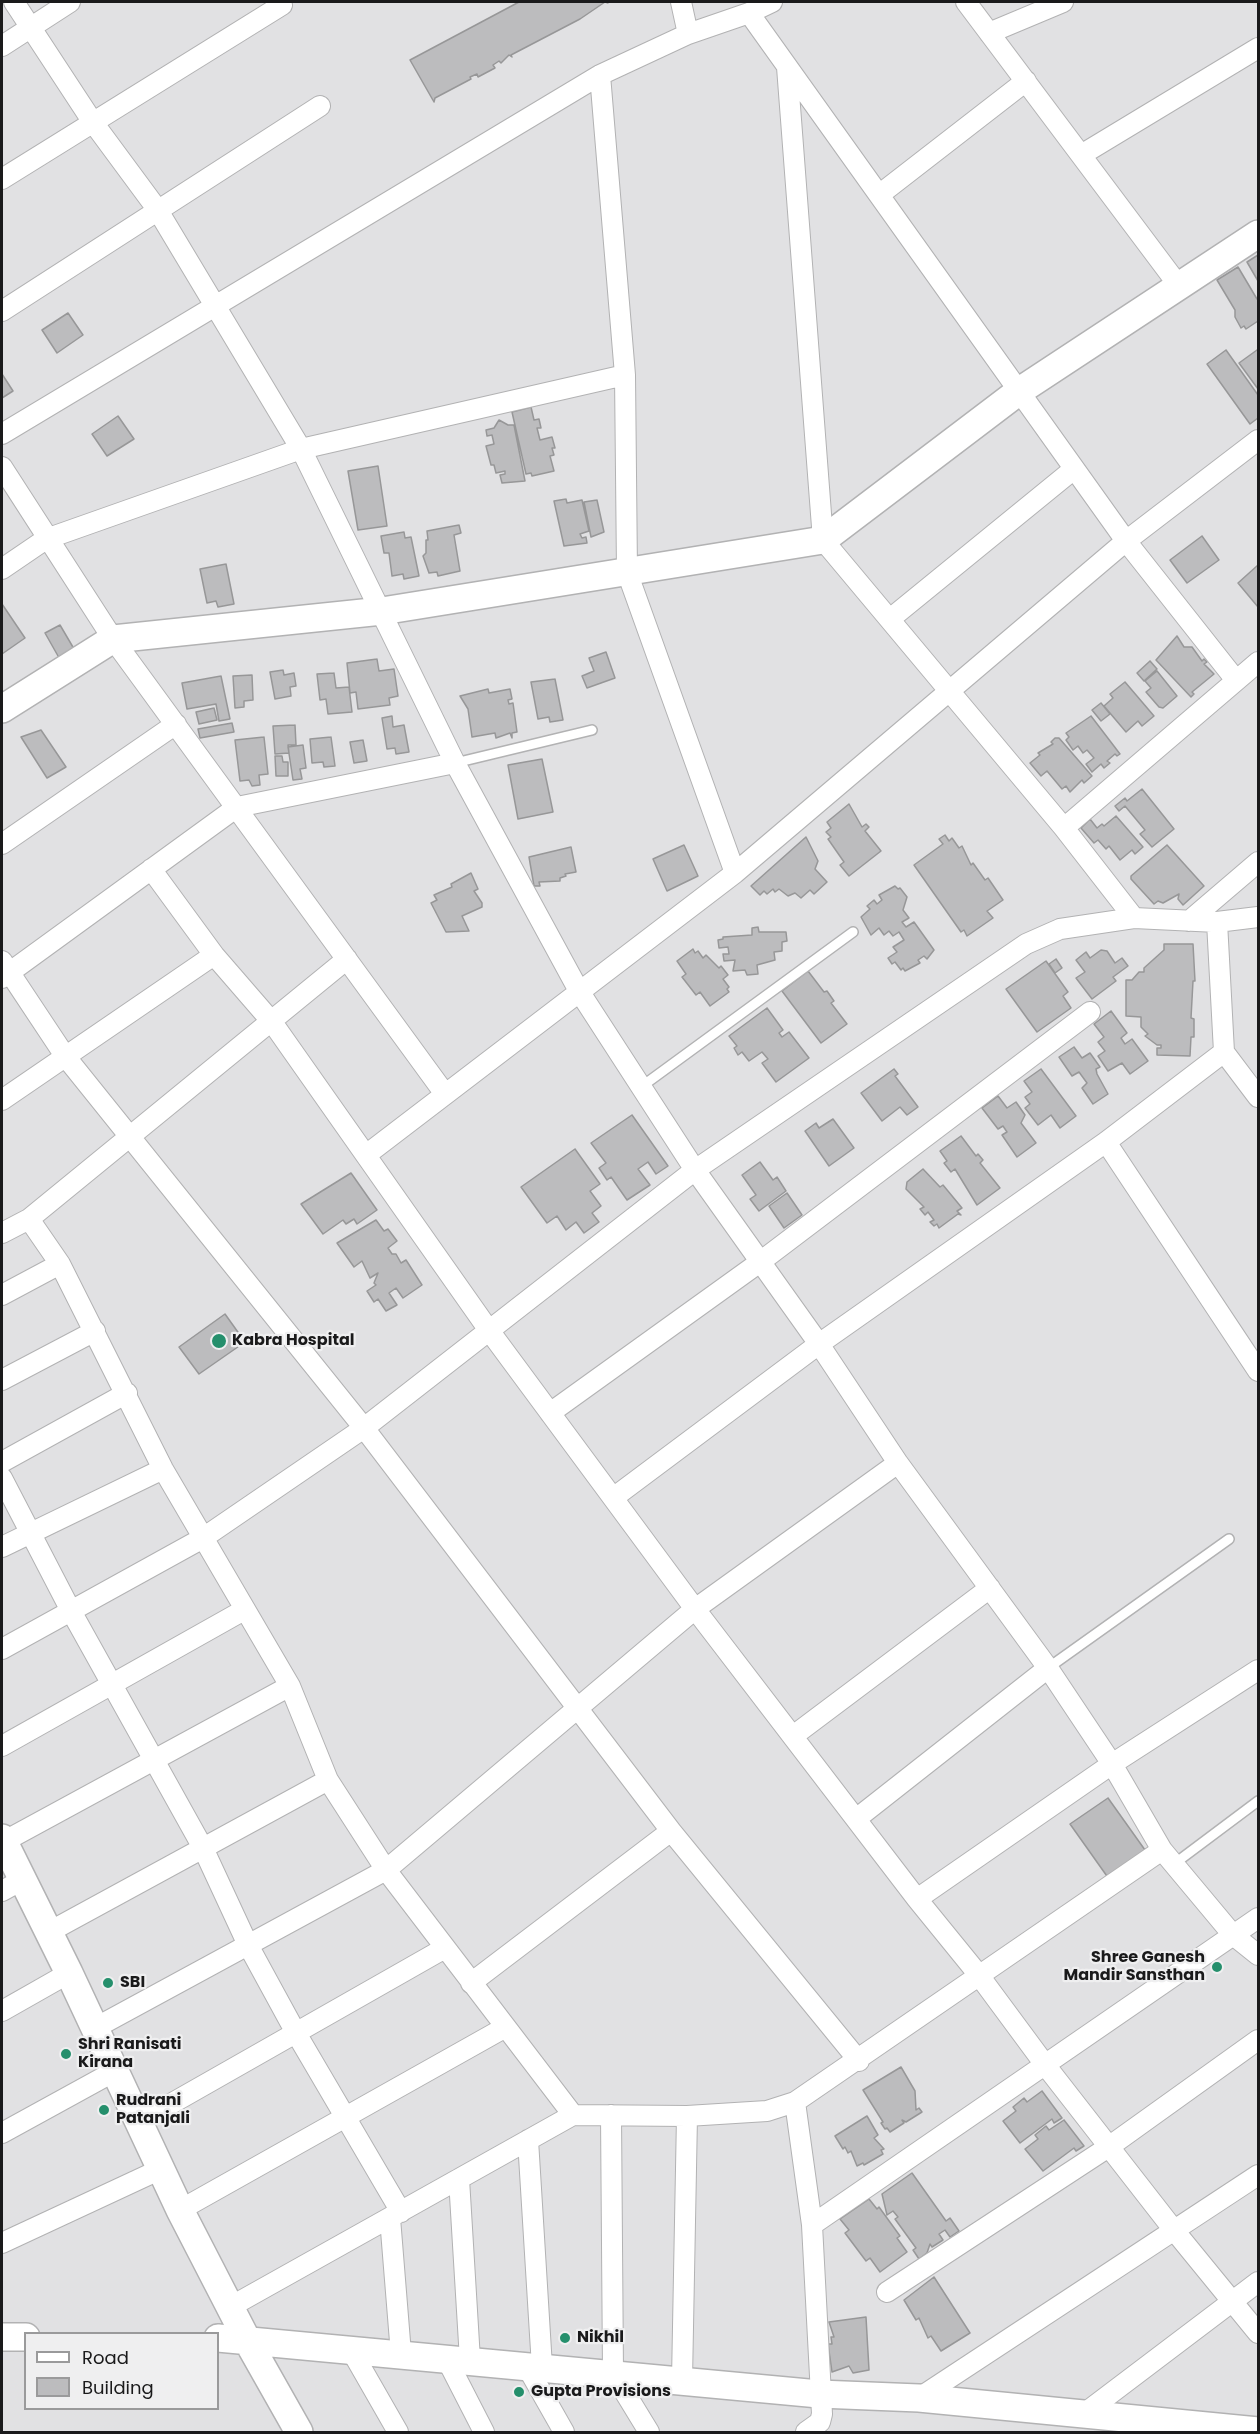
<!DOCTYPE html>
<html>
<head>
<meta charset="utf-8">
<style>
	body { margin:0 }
	#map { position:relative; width:1260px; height:2434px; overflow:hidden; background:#e1e1e3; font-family:Poppins,sans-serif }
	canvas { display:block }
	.frame { position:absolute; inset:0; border:3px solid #1a1a1b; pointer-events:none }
	.legend { position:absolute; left:24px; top:2332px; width:195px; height:78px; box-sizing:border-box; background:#efeff0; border:2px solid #9a9a9b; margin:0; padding:8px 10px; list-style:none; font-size:18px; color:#1a1a1b }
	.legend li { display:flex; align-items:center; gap:12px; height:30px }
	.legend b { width:30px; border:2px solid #9a9a9b }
</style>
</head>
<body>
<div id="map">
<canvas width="1260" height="2434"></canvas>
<div class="frame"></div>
<ul class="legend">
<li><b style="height:8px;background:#fff"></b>Road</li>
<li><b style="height:16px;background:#bcbcbe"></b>Building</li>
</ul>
</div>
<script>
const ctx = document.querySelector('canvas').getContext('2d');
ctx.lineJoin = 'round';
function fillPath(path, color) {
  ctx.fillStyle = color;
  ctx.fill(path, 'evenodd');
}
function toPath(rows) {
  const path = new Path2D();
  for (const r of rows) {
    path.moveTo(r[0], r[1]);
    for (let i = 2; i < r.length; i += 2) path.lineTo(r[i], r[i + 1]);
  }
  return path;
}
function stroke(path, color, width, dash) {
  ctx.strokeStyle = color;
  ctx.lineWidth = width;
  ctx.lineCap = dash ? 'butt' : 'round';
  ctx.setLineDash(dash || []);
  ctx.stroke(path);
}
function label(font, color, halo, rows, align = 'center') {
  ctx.font = font + ' Poppins,sans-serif';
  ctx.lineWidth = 4.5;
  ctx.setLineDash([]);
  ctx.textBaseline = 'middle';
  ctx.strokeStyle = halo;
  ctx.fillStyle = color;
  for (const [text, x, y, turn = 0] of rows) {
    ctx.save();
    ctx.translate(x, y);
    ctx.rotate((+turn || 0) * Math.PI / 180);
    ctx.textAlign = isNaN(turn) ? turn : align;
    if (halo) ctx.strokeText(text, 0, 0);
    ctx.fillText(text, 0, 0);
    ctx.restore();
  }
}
const building = toPath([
	[519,2,606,2,608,3,605,2,580,19,511,55,512,57,509,55,501,63,499,61,493,65,495,68,478,77,477,74,470,77,471,79,435,98,434,102,410,60,519,2],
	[1258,255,1258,281,1247,262,1258,255],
	[1238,267,1257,299,1258,298,1258,321,1246,329,1244,326,1241,328,1235,317,1235,310,1217,280,1238,267],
	[68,313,83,335,57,353,42,330,68,313],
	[1226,350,1258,395,1258,418,1250,424,1207,364,1226,350],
	[1257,350,1258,351,1258,389,1239,363,1257,350],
	[2,374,13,391,2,398,2,374],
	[531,407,534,420,539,419,541,428,537,428,540,440,552,437,555,448,552,448,554,455,550,456,554,471,532,476,531,473,526,474,512,412,531,407],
	[118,416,134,439,107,456,92,434,118,416],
	[499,420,508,425,514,425,525,481,502,483,500,475,505,474,505,471,496,473,494,465,491,465,486,446,494,444,492,435,487,436,486,430,494,428,499,420],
	[378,466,387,526,358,530,348,471,378,466],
	[566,499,567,503,582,500,589,531,580,534,582,538,586,537,587,543,564,546,554,501,566,499],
	[597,500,604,532,591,537,584,502,597,500],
	[459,525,461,533,454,535,460,571,438,576,437,572,429,573,423,556,426,553,426,540,428,540,427,531,459,525],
	[404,532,405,538,411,537,419,576,404,579,403,574,392,576,389,553,384,553,381,536,404,532],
	[1202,536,1219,560,1187,583,1170,560,1202,536],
	[226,564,234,604,218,607,216,601,207,603,200,569,226,564],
	[1258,565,1258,607,1238,583,1258,565],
	[2,604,25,638,2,654,2,604],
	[60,625,77,654,62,663,45,633,60,625],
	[1177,636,1184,647,1192,647,1202,661,1204,659,1207,662,1204,664,1214,674,1192,692,1194,694,1191,697,1156,660,1177,636],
	[606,652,615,678,587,688,582,676,594,671,589,658,606,652],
	[377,659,379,671,394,669,398,696,389,698,390,705,358,709,356,692,350,693,347,663,377,659],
	[1150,661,1157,669,1144,681,1137,673,1150,661],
	[283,670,284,675,294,673,296,686,290,687,291,696,275,699,270,672,283,670],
	[1157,671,1177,696,1163,708,1159,707,1146,692,1151,688,1145,681,1157,671],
	[334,673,336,688,349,687,352,712,328,714,326,699,320,700,317,674,334,673],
	[252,675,253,700,244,701,244,707,235,708,233,676,252,675],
	[221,676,230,719,219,721,216,704,187,709,182,683,221,676],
	[555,679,563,720,550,722,549,717,538,719,531,682,555,679],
	[1125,682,1154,716,1142,726,1138,721,1126,732,1104,706,1113,698,1110,694,1125,682],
	[488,689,489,693,510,689,512,699,508,700,509,704,513,703,517,732,512,733,512,738,510,733,496,738,495,733,472,737,468,709,460,696,488,689],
	[1101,703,1110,714,1101,721,1092,710,1101,703],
	[214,708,217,720,199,724,196,712,214,708],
	[392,716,393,727,404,725,409,752,396,754,395,748,387,749,382,718,392,716],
	[1091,716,1120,754,1117,756,1115,754,1107,761,1110,763,1104,768,1101,764,1092,772,1086,764,1094,758,1087,750,1083,753,1078,746,1073,750,1066,740,1069,737,1066,733,1091,716],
	[232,723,234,732,200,738,198,729,232,723],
	[295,725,296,745,288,745,289,753,275,754,273,726,295,725],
	[41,730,66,767,47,778,21,737,41,730],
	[264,737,268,774,259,775,260,785,252,786,249,780,240,781,235,740,264,737],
	[331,737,335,766,324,767,323,762,312,763,310,739,331,737],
	[1055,738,1059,738,1092,776,1084,783,1082,780,1070,792,1066,786,1062,789,1047,771,1041,776,1030,763,1040,755,1038,753,1053,744,1051,742,1055,738],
	[363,740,367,761,354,763,350,742,363,740],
	[303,745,306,768,300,769,302,779,293,780,288,747,303,745],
	[275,756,282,756,283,762,288,762,288,776,276,776,275,756],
	[542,759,553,812,518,819,508,765,542,759],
	[1142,789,1174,829,1152,847,1140,834,1145,830,1125,806,1119,811,1115,806,1125,798,1127,801,1142,789],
	[849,804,862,827,866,824,869,827,865,831,881,851,849,876,840,865,844,862,828,839,831,837,826,832,831,828,827,822,849,804],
	[1116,816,1143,847,1135,854,1132,850,1120,860,1109,846,1106,849,1098,840,1094,843,1081,828,1090,819,1097,828,1102,824,1104,826,1116,816],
	[945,835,949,841,952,838,959,848,962,846,971,865,973,863,985,880,988,878,1003,900,987,911,993,918,967,936,964,930,961,932,914,865,943,844,939,839,945,835],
	[806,837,818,861,815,869,827,882,814,894,810,890,801,898,795,893,788,896,779,889,775,892,773,889,767,894,764,891,760,895,751,886,806,837],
	[684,845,698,876,667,891,653,859,684,845],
	[1167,845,1204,886,1183,905,1178,899,1179,894,1163,903,1158,901,1154,904,1131,879,1131,876,1167,845],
	[571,847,576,872,565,874,566,876,560,878,560,881,539,882,540,886,534,886,529,857,571,847],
	[471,873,478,889,474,891,482,903,482,907,462,916,469,931,446,932,431,903,437,900,434,895,452,887,451,884,471,873],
	[895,886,898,889,900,888,907,897,903,910,909,918,902,922,906,927,914,922,934,950,927,959,924,956,918,960,920,963,905,971,903,968,901,970,895,962,892,964,888,958,897,952,893,947,904,940,899,932,893,936,889,931,884,935,879,928,871,935,861,917,870,909,867,906,874,900,877,904,882,900,879,895,895,886],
	[758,927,759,932,786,932,787,941,782,942,782,951,774,952,775,960,757,965,758,974,747,975,745,970,733,971,735,960,724,961,723,954,729,954,728,947,719,948,718,940,723,939,723,937,752,935,752,928,758,927],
	[1164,944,1193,944,1195,981,1193,981,1191,1018,1194,1019,1194,1037,1191,1037,1190,1056,1157,1055,1157,1048,1161,1048,1161,1045,1157,1045,1145,1036,1148,1034,1141,1027,1141,1017,1126,1016,1126,980,1132,980,1139,972,1144,972,1144,968,1164,950,1164,944],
	[693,949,695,953,698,951,703,958,706,955,719,968,721,966,728,975,723,979,729,987,727,989,729,992,710,1006,700,992,696,995,682,977,686,974,677,961,693,949],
	[1101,950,1107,951,1115,963,1122,958,1128,966,1113,977,1116,981,1092,999,1076,978,1085,972,1076,960,1086,952,1090,958,1101,950],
	[1056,959,1062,968,1055,973,1049,964,1056,959],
	[1046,961,1068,992,1063,996,1071,1008,1037,1032,1006,989,1046,961],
	[808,971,824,992,827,991,834,1001,831,1003,847,1024,821,1043,782,991,808,971],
	[767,1008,783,1030,779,1033,782,1037,789,1032,809,1058,776,1082,762,1063,768,1059,762,1052,749,1061,742,1052,738,1055,734,1048,737,1046,729,1036,767,1008],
	[1111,1011,1127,1033,1121,1038,1125,1044,1132,1039,1148,1061,1130,1074,1122,1063,1108,1071,1098,1056,1105,1051,1098,1042,1104,1037,1094,1024,1111,1011],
	[1074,1047,1082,1058,1090,1053,1100,1067,1096,1069,1097,1074,1108,1094,1093,1104,1082,1088,1087,1083,1079,1072,1072,1076,1059,1057,1074,1047],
	[894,1069,898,1074,895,1076,918,1107,907,1115,900,1107,882,1121,861,1093,894,1069],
	[1041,1069,1076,1116,1060,1128,1051,1115,1038,1125,1025,1108,1030,1104,1025,1097,1032,1092,1024,1081,1041,1069],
	[998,1096,1007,1108,1016,1102,1025,1115,1021,1123,1036,1143,1017,1157,1002,1135,1007,1132,1003,1126,998,1129,982,1108,998,1096],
	[632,1115,668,1166,656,1174,648,1162,638,1169,650,1185,627,1200,611,1177,607,1180,599,1168,606,1163,591,1143,632,1115],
	[833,1119,854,1148,829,1166,805,1131,816,1123,819,1128,833,1119],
	[961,1136,976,1156,978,1154,983,1160,980,1163,1000,1188,977,1205,955,1169,951,1172,944,1163,947,1161,940,1151,961,1136],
	[575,1149,600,1184,590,1191,601,1206,592,1213,599,1222,584,1233,576,1222,566,1230,557,1216,547,1223,521,1187,575,1149],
	[760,1162,773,1180,777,1177,786,1191,759,1211,750,1199,756,1195,742,1175,760,1162],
	[923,1169,940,1187,943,1185,962,1208,957,1211,961,1215,958,1214,939,1228,937,1224,934,1226,930,1222,934,1220,928,1212,925,1215,920,1209,924,1207,906,1189,907,1182,923,1169],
	[351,1173,377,1210,357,1224,354,1219,346,1224,343,1220,323,1234,301,1204,351,1173],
	[787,1193,802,1215,784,1228,769,1206,787,1193],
	[376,1220,384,1231,388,1229,397,1241,388,1248,392,1254,396,1254,401,1263,406,1260,422,1285,403,1298,396,1288,389,1293,397,1305,386,1311,378,1299,374,1302,367,1291,376,1285,374,1283,378,1273,370,1278,362,1261,354,1267,337,1243,376,1220],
	[225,1314,245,1342,199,1374,179,1347,225,1314],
	[1108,1798,1145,1850,1115,1871,1109,1879,1070,1824,1108,1798],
	[901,2067,915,2091,916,2110,919,2108,922,2112,906,2122,902,2120,904,2123,890,2132,887,2128,885,2129,881,2123,883,2122,863,2090,901,2067],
	[1042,2091,1062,2118,1054,2123,1052,2119,1020,2143,1003,2121,1016,2111,1013,2107,1024,2098,1027,2102,1042,2091],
	[867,2116,878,2135,874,2138,884,2149,881,2150,883,2154,864,2165,863,2163,857,2166,851,2151,848,2153,845,2147,843,2149,835,2136,867,2116],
	[1064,2120,1084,2146,1076,2151,1074,2148,1043,2171,1025,2149,1038,2139,1035,2135,1046,2126,1049,2130,1064,2120],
	[912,2173,946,2221,950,2218,959,2231,950,2237,945,2230,939,2234,943,2240,932,2247,930,2244,927,2253,919,2259,913,2250,916,2248,895,2219,898,2217,893,2211,887,2215,882,2194,912,2173],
	[869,2199,877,2209,879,2207,900,2236,897,2238,907,2252,880,2272,870,2258,866,2261,845,2233,849,2230,840,2219,869,2199],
	[934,2277,970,2333,941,2351,931,2336,928,2338,919,2318,916,2320,904,2300,934,2277],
	[866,2317,869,2370,853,2373,849,2366,832,2372,828,2344,832,2344,831,2337,834,2337,829,2322,866,2317]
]);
fillPath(building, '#bcbcbe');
stroke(building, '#979798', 1.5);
const lane = toPath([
	[455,763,592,730],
	[641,1087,853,932],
	[1048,1668,1229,1539],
	[1174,1864,1258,1801]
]);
const street = toPath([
	[14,2,92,121,157,209,301,449,455,763,579,991,695,1170,819,1344,898,1463,1048,1668,1112,1764,1162,1850,1233,1935,1258,1955],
	[681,2,688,34],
	[966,2,1179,286],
	[749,13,1126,541,1235,679],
	[989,33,1063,2],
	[2,46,70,2],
	[787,67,823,540,1064,828,1134,918],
	[600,75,625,375,627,572,735,873],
	[1081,155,1258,48],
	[2,179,282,5],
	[879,195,1026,81],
	[2,311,320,106],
	[2,434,600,75,688,34,749,13,772,2],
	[2,467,113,639,445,1094],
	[2,569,46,539,301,449,625,375],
	[890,619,1074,469],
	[1064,828,1258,662],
	[2,844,176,724],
	[151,869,214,955,272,1022,488,1329,695,1609,917,1899,978,1974,1046,2066,1173,2229,1258,2333],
	[1189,921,1258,862],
	[1217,922,1224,1052,1258,1097],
	[2,961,65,1056,364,1428,671,1831,859,2061],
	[2,978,237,807,455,763],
	[2,1100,214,955],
	[1106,1142,1258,1371],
	[366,1155,735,873,1126,541,1258,440],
	[29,1219,60,1264,163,1469,290,1686,328,1780,386,1870,573,2115],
	[2,1233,29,1219,347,959],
	[2,1295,60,1264],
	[2,1380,95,1331],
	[550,1413,760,1262,1090,1012],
	[2,1462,127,1393],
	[2,1478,71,1611,203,1848,248,1945,296,2033,401,2212],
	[613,1498,819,1344,1106,1142,1224,1052],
	[2,1547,163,1469],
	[2,1649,203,1538,364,1428,695,1170,1026,944,1060,929,1134,918,1217,922,1258,917],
	[793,1736,990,1588],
	[2,1746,244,1610],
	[856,1819,1048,1668],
	[3,1842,290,1686],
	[2,1891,22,1880],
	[917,1899,1112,1764,1258,1670],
	[49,1932,328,1780],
	[471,1983,671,1831],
	[2,2011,69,1973],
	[95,2028,386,1870,695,1609,898,1463],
	[795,2102,812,2225,822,2414,820,2422,806,2432],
	[611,2115,613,2373,649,2432],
	[139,2122,445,1948],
	[2,2133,115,2071],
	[528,2140,542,2367],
	[459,2179,470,2360],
	[180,2210,504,2028],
	[390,2218,401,2354],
	[812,2225,1258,1918],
	[2,2243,161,2169],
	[887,2292,1110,2146,1258,2040],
	[230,2307,573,2115,687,2116,767,2111,795,2102,1162,1850],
	[351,2350,398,2432],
	[446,2358,484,2432],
	[526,2365,564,2432],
	[682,2380,687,2116],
	[919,2398,1258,2175],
	[1081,2416,1258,2282]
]);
const secondary = toPath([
	[2,709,113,639,382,611,823,540,1018,392,1258,234],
	[2,1838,69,1973,180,2210,247,2340,299,2432],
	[2,2337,26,2337],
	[218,2338,819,2394,919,2398,1258,2431]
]);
stroke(lane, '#b2b2b3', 12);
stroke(street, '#b2b2b3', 22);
stroke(secondary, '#b2b2b3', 30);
stroke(lane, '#fff', 9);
stroke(street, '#fff', 20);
stroke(secondary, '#fff', 27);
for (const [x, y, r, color] of [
	[219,1341,8,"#258f6c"],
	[1217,1967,6,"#258f6c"],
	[108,1983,6,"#258f6c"],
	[66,2054,6,"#258f6c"],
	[104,2110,6,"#258f6c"],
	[565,2338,6,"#258f6c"],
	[519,2392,6,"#258f6c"]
]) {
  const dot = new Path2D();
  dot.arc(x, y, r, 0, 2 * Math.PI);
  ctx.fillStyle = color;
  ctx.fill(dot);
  stroke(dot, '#efeff0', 2);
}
label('bold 16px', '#1a1a1b', '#efeff0', [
	["Kabra Hospital",232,1341],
	["Shree Ganesh",1205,1958,"right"],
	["Mandir Sansthan",1205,1976,"right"],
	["SBI",120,1983],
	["Shri Ranisati",78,2045],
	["Kirana",78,2063],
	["Rudrani",116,2101],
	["Patanjali",116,2119],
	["Nikhil",577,2338],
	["Gupta Provisions",531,2392]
], 'left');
</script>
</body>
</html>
